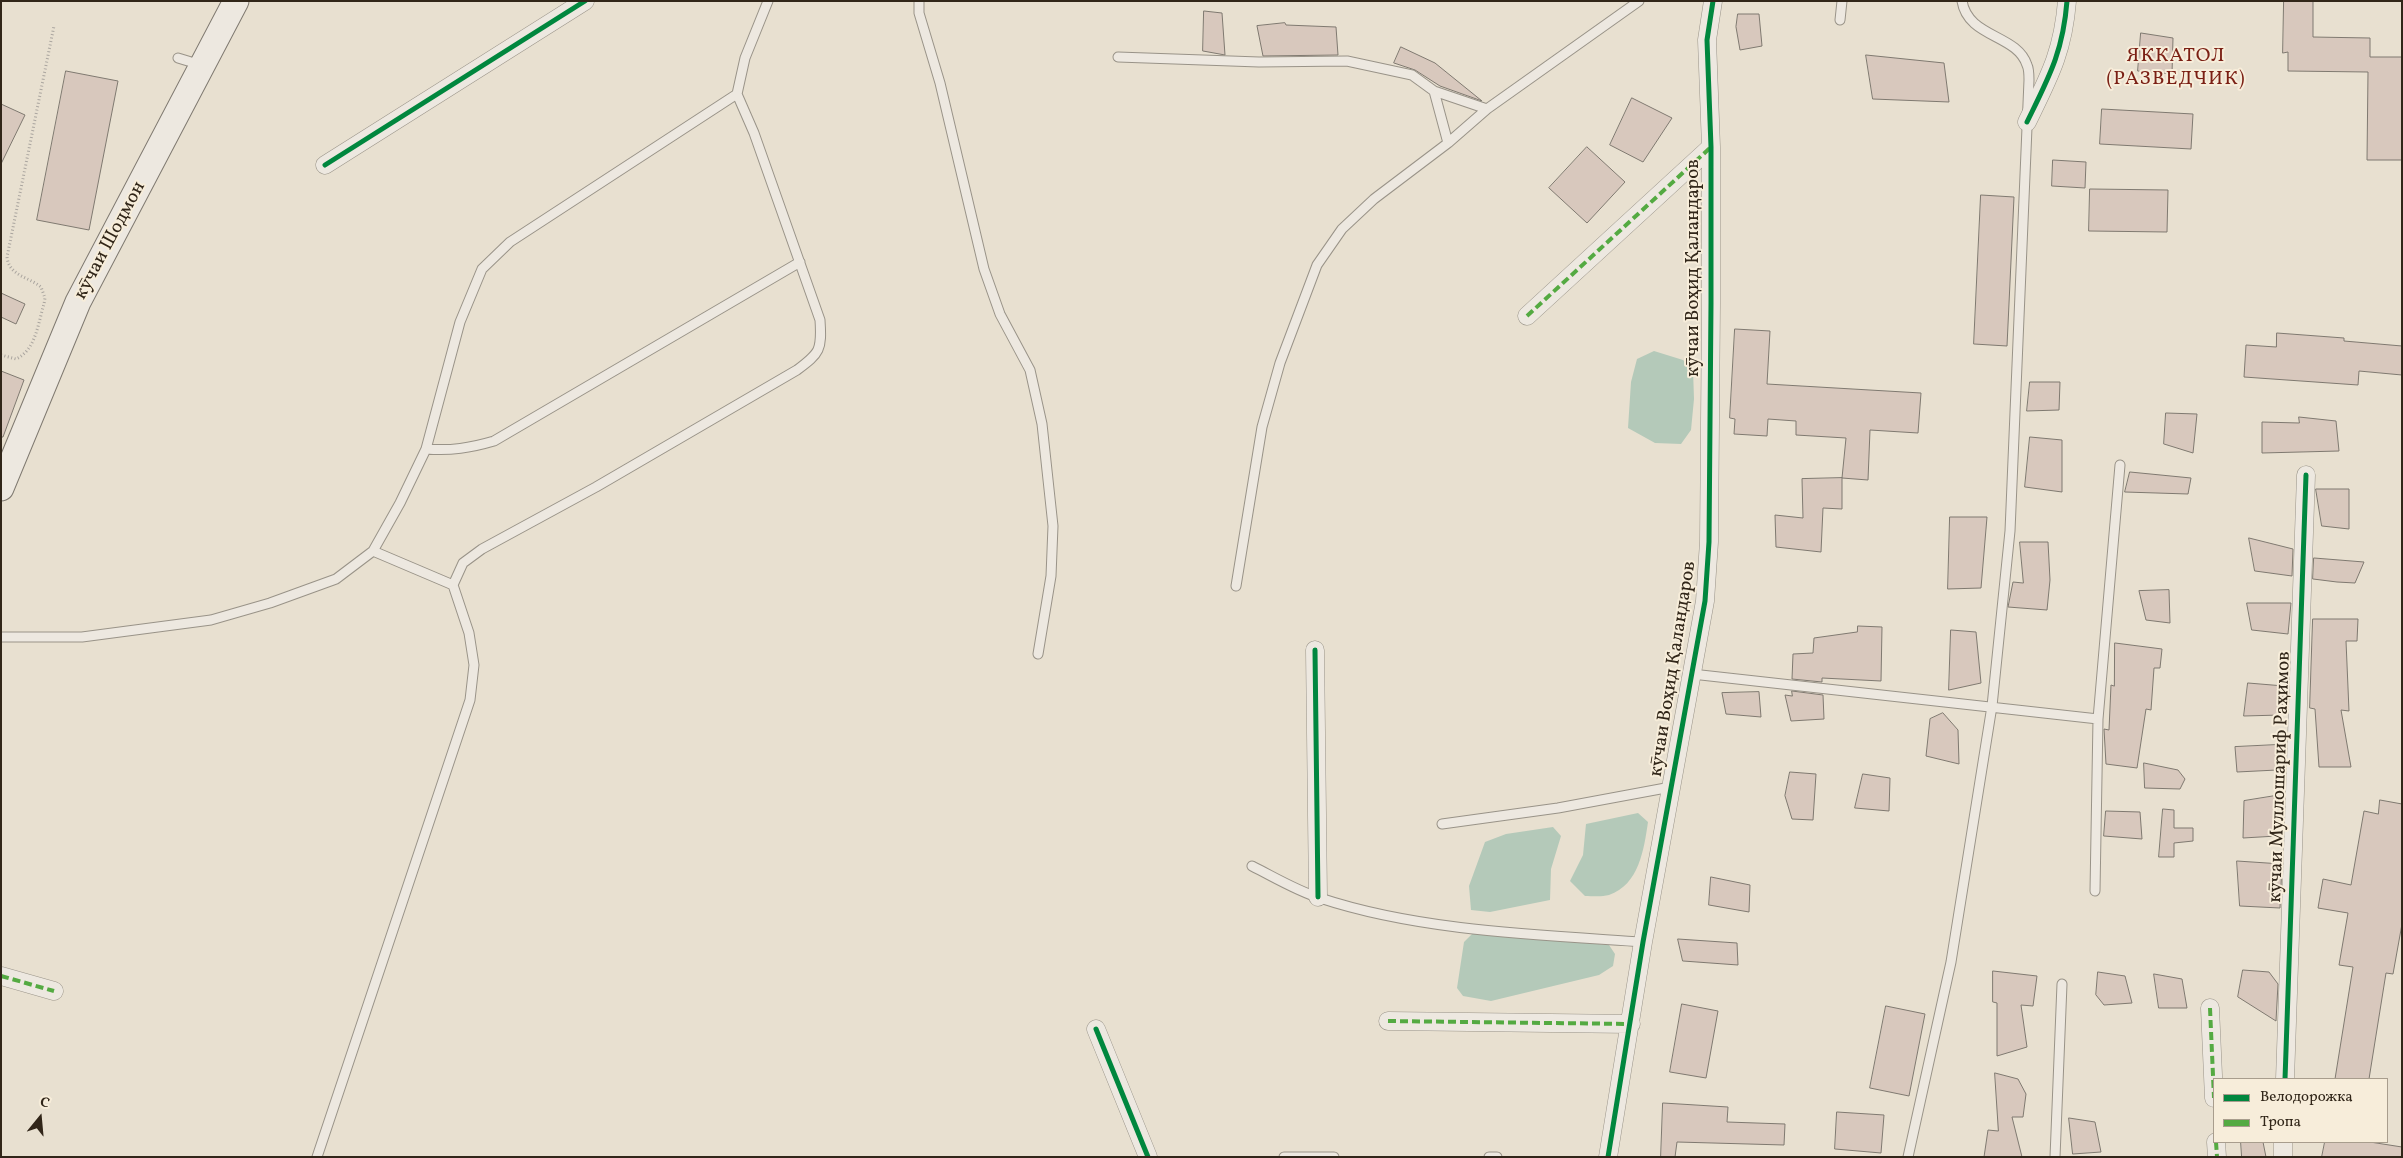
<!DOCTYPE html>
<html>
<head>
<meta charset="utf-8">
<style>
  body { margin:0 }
  #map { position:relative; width:2403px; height:1158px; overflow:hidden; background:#e8e0d0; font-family:Vollkorn,serif }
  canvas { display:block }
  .frame { position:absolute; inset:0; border:2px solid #312619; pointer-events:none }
  .legend { position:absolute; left:2213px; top:1078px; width:175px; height:65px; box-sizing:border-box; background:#f7edda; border:1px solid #a89d8d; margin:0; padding:6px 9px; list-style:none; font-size:15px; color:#312619 }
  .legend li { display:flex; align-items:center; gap:10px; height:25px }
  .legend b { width:25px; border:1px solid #a89d8d }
  .north { position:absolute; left:15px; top:1093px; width:50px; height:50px; -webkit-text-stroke:4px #f7edda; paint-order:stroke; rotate:17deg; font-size:14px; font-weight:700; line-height:20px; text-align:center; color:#312619 }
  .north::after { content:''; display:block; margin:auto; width:18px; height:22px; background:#312619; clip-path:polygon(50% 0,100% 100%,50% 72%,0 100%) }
</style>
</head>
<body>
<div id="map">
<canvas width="2403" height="1158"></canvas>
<div class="frame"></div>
<ul class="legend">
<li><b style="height:6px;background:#00873e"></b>Велодорожка</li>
<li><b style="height:6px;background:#54aa42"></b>Тропа</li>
</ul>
<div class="north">С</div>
</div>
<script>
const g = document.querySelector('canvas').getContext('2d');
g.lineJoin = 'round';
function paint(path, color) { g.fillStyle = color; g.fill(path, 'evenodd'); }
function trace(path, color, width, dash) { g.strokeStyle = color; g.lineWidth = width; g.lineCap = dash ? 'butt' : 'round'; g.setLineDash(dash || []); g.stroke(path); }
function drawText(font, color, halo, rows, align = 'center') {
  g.font = font + ' Vollkorn,serif'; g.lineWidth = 4; g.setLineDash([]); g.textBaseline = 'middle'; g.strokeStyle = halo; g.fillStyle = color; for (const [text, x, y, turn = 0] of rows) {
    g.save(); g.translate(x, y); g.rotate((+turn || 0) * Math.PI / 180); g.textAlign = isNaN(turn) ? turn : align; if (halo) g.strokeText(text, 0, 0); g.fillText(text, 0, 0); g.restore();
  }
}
paint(new Path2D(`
  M1654,351L1683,360L1693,369L1694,399L1691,430L1681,444L1655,443L1628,428L1631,382L1637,359Z
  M1638,813L1648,822C1644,849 1639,885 1609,895C1602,897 1592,896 1585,896L1570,881L1583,855L1586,824Z
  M1553,827L1561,836L1551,869L1550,900L1490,912L1471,910L1469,886L1485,842L1506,834Z
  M1474,932L1609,945L1615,954L1613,966L1599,975L1491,1001L1463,996L1457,988L1464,942Z`), '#b4c9b9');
const building = new Path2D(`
  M2284,1H2313V37L2370,38V57H2402V160H2367L2368,72L2288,71V52L2283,53Z
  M1204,11L1222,13L1225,55L1203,51Z
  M1738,14H1759L1762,46L1740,50L1736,27Z
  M1285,23L1286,25L1336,27L1338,55L1263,56L1257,26Z
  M2141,33L2173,38L2172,74L2138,71Z
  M1401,47L1435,63L1482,101L1440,86L1415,70L1394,63Z
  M1866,55L1944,63L1949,102L1873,99Z
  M66,71L118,81L89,230L37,220Z
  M1632,98L1672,118L1643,162L1610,145Z
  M1,104L25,115L1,164Z
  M2102,109L2193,114L2191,149L2100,144Z
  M1587,147L1625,182L1587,223L1549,188Z
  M2053,160L2086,162L2085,188L2052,186Z
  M2090,189L2168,190L2167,232L2089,231Z
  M1981,195L2014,197L2007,346L1974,344Z
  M1,293L25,304L16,324L1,317Z
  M1735,329L1770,331L1767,384L1921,393L1918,433L1870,430L1868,480L1842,478L1846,438L1796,435V421L1768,419L1767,436L1734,434L1735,419L1730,418Z
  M2277,333L2344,338V341L2402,346V375L2359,371L2358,385L2244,377L2246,345L2276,347Z
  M1,371L24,380L3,437H1Z
  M2030,382H2060L2059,410L2027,411Z
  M2166,413L2197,414L2193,453L2164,444Z
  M2299,417L2336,421L2339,451L2262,453V422L2299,423Z
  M2030,437L2062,440V492L2025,487Z
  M2130,472L2191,478L2188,494L2125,492Z
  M1842,478V509L1823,508L1821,552L1776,547L1775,515L1803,518L1802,479Z
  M2316,489H2349V529L2322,526Z
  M1950,517H1987L1981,588L1948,589Z
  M2249,538L2293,549L2292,576L2255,571Z
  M2020,542H2048L2050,580L2047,610L2008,607L2013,582L2023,583Z
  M2314,558L2364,562L2355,583L2337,582L2313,579Z
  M2169,590L2170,623L2146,620L2139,591Z
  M2247,603H2291L2288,634L2252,630Z
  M2313,619H2358L2357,641H2346L2349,711L2341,710L2351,767H2319L2315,709L2310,708Z
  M1858,626L1882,627L1881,681L1822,678V682L1792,679L1793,654L1813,653L1814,638L1857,632Z
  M1951,630L1976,632L1981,683L1949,690Z
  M2115,643L2162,649L2160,668H2154L2151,710L2146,709L2137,768L2106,764L2104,729L2109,730L2111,685L2114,686Z
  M2248,683L2284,686L2281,715L2244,716Z
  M1792,691L1823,695L1824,719L1791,721L1785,695L1792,696Z
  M1759,692L1761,717L1726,714L1722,693Z
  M1943,713L1958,730L1959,764L1926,756L1930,719Z
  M2276,745L2277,770L2237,772L2235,747Z
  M2144,763L2178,770L2185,779L2180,789L2145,788Z
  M1790,772L1816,774L1813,820L1792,819L1785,796Z
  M1863,774L1890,778L1889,811L1855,808Z
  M2275,796L2277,836L2243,838L2244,801Z
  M2380,800L2402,804V924L2393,974L2386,973L2369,1079H2335L2353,967L2339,965L2348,913L2318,908L2323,879L2351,885L2364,811L2378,814Z
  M2163,809L2174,810V828H2193V841L2174,843V857H2159Z
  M2106,811L2140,812L2142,839L2104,836Z
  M2237,861L2282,864L2280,908L2240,906Z
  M1711,877L1750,885L1749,912L1709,905Z
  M1678,939L1737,943L1738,965L1683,961Z
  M2243,970L2269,972L2278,984L2276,1021L2238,997Z
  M1993,971L2037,976L2033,1006L2021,1005L2027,1047L1997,1056V1003L1993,1002Z
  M2098,972L2125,976L2132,1003L2104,1005L2096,995Z
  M2154,974L2182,979L2187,1008H2159Z
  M1682,1004L1718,1011L1706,1078L1670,1072Z
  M1886,1006L1925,1014L1909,1096L1870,1088Z
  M1995,1073L2018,1079L2026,1094L2023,1117H2012L2022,1157H1984L1988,1130L1998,1131Z
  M1663,1103L1728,1107L1727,1122L1785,1124L1784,1145L1677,1142L1675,1157H1661Z
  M1837,1112L1884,1115L1881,1153L1835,1149Z
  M2069,1118L2095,1122L2101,1152L2073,1154Z
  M2241,1142H2263L2266,1157H2242Z
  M2325,1142H2370L2402,1147V1157H2322Z`);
paint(building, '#d8c8bd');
trace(building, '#7f7970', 1);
const service = new Path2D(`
  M919,1V13L940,83L984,269L1000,314L1030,370L1042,424L1053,526L1051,576L1038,654
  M1840,20L1842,1
  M1118,57L1259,62L1347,61L1412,75L1434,91L1448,143
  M178,58L201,65
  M1434,91L1487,109
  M426,449C451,451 470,448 494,441L800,262
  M373,551L453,585
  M1236,586L1262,427L1280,363L1317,265L1342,229L1374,199L1448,143L1487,109L1639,1
  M1,637H82L211,620L270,603L336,579L373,551L400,503L426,449L460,322L482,269L510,242L737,94
  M1692,674L2098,719
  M1442,824L1558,808L1671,787
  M1252,866C1274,877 1297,891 1320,898C1419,931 1539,935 1643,942
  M2095,891L2098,719L2120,465
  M317,1157L470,700L474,665L469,633L453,585L463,563L482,549L596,487L797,370C820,353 822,350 820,320L754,133L737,94L745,58L768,1
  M1284,1157H1334
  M1489,1157H1497
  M1908,1157L1951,962L1992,706L2010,531L2029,80C2029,75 2029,69 2027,65C2017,34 1968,38 1962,1
  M2055,1157L2062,984`);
const minor = new Path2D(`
  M2027,122C2049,77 2063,52 2067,1
  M325,165L585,1
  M1527,316L1711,147
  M1315,650L1318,897
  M1,976L54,991
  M2210,1008L2214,1098
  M1388,1021L1631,1024
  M1096,1029L1148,1157
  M2285,1079L2306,475
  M2216,1142L2217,1157
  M1608,1157L1643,942L1705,601L1709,542L1711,303V147L1707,40L1713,1
  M2283,1157V1142`);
const secondary = new Path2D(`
  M1,488L78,302L236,1`);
trace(service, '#999388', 11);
trace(minor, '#999388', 19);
trace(secondary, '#7f7970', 27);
trace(new Path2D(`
  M1,355L16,359C36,350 38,323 44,304L45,298L41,287C29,277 9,276 7,257L54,26`), '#aaa59f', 3, [1, 2.5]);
trace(service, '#ede8e0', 9);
trace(minor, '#ede8e0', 18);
trace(secondary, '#ede8e0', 25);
trace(new Path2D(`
  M1527,316L1711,147
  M1,976L54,991
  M2210,1008L2214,1098
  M1388,1021L1631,1024
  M2216,1142L2217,1157`), '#54aa42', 4, [8, 4]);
trace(new Path2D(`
  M2027,122C2049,77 2063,52 2067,1
  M325,165L585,1
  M1315,650L1318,897
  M1096,1029L1148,1157
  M2285,1079L2306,475
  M1608,1157L1643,942L1705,601L1709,542L1711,303V147L1707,40L1713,1`), '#00873e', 5);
drawText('19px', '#312619', '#f7edda', [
  ["кӯчаи Шодмон",111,241,-62],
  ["кӯчаи Воҳид Қаландаров",1695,268,-90],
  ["кӯчаи Воҳид Қаландаров",1674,669,-81],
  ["кӯчаи Муллошариф Раҳимов",2281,777,-88]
]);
g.letterSpacing = '1px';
drawText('20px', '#7a1f14', '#f7edda', [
  ["ЯККАТОЛ",2176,57],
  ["(РАЗВЕДЧИК)",2176,80]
]);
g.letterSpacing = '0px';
</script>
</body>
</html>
